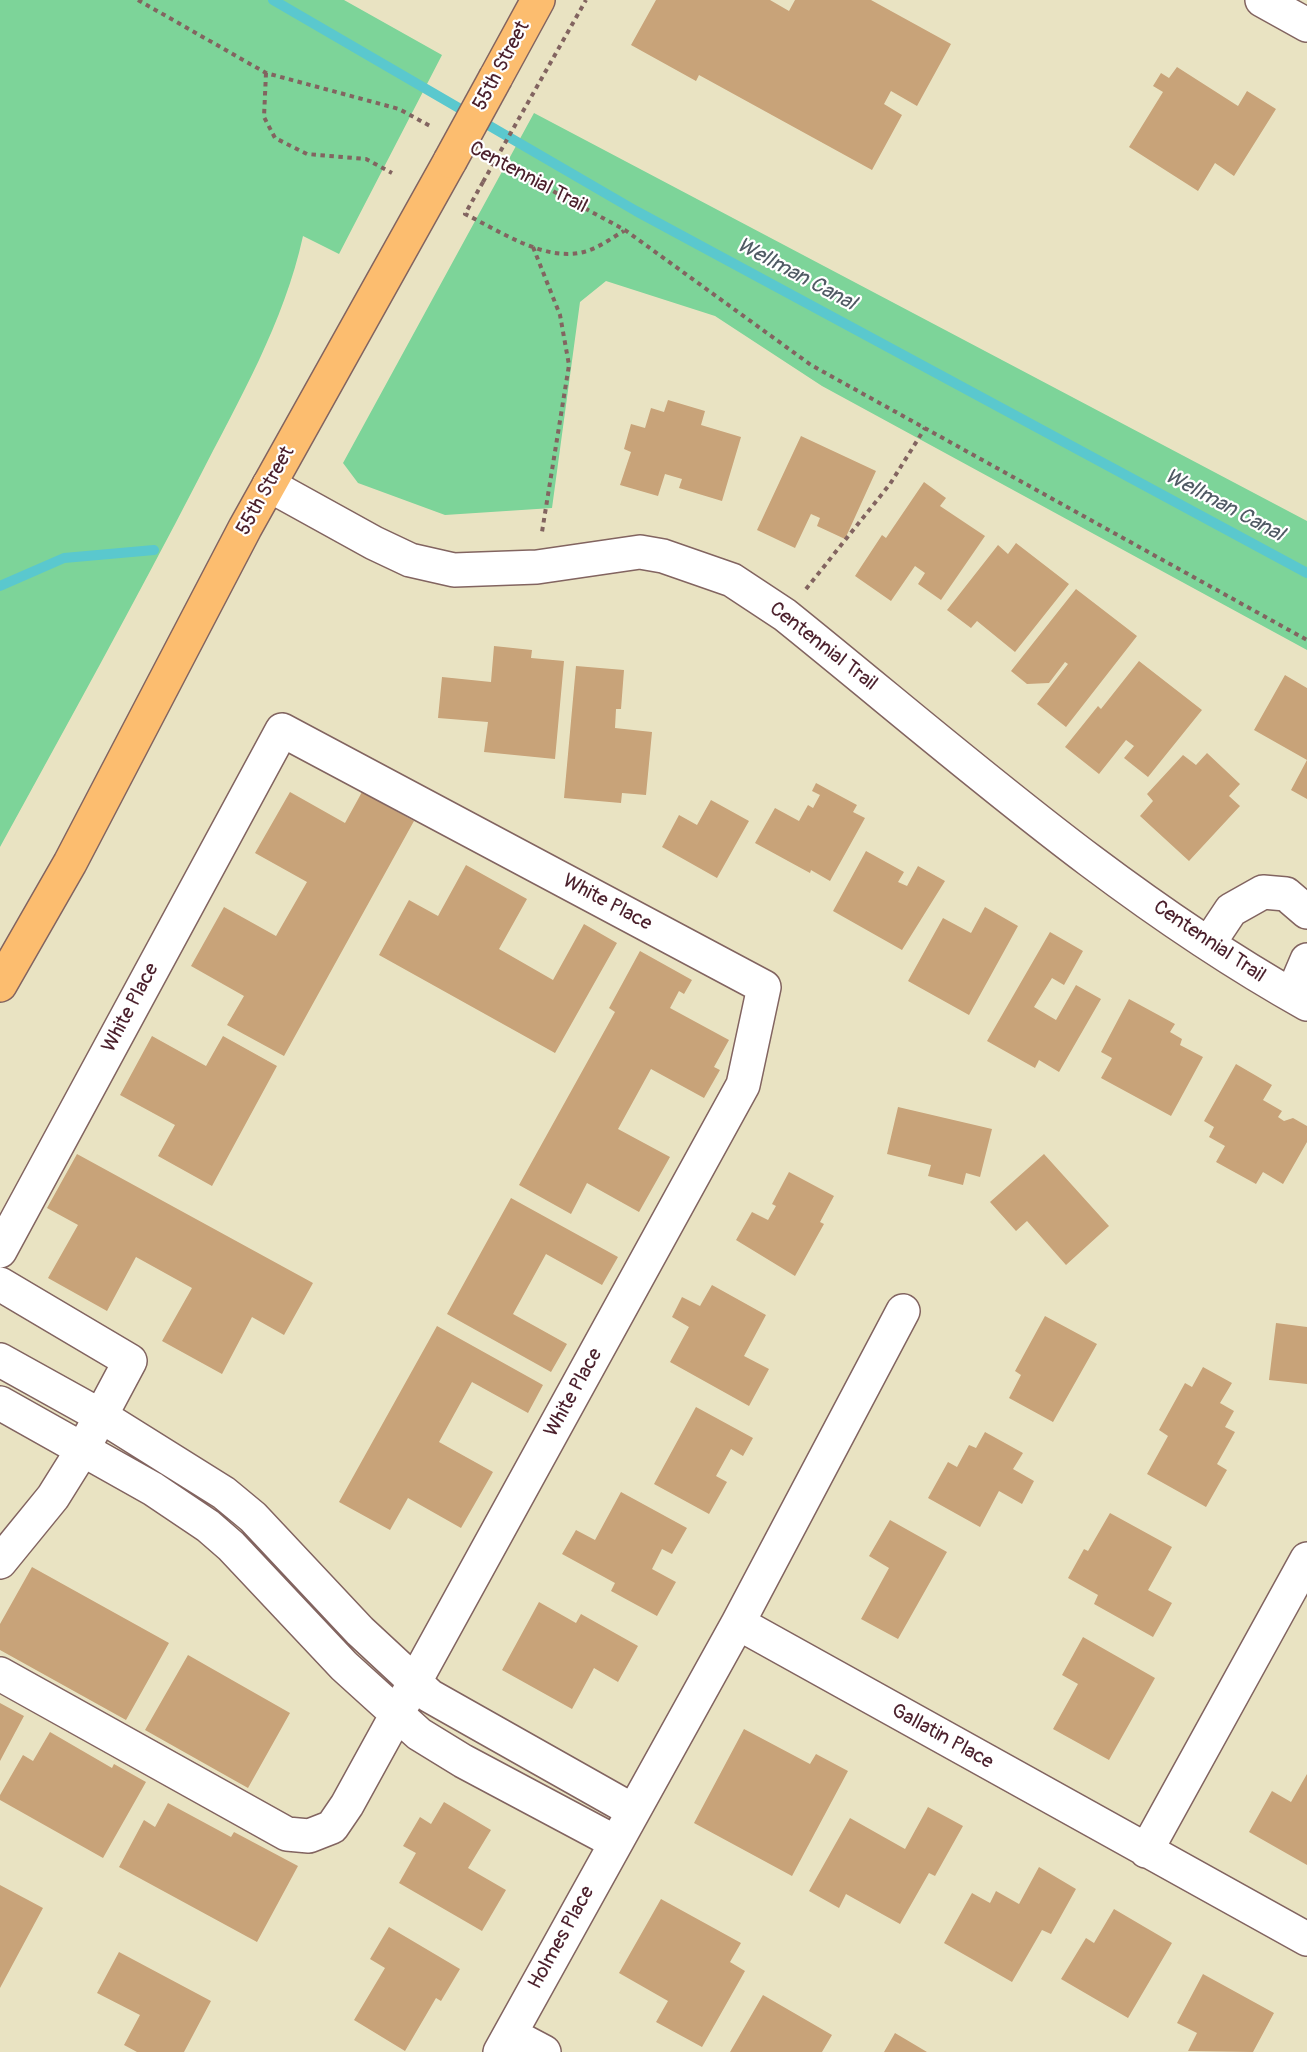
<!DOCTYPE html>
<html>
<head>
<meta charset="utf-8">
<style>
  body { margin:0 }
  canvas { display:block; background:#e9e3c2 }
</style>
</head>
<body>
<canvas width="1307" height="2052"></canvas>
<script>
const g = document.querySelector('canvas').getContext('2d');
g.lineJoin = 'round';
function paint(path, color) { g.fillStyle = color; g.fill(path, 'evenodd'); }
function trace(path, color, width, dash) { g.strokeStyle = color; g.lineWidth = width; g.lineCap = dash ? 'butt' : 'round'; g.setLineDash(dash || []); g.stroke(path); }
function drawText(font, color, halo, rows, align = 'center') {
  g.font = font + ' Pangolin,sans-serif'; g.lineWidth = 4.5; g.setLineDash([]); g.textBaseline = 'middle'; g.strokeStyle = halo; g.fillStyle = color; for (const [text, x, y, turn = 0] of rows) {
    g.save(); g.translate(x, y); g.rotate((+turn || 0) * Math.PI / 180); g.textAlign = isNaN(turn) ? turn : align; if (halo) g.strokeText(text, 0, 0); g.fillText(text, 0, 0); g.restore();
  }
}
paint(new Path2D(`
  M0,0H344L442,55L339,254L303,236C284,323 239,400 199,478C135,602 67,725 0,847Z
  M534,113L1307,521V650L822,386L715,316L606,281L580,302L552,508L445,515L358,483L343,463Z`), '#7dd499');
trace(new Path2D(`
  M273,0L636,211L1307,573
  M0,586L64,558L154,550`), '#5ac8ce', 10);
paint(new Path2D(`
  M656,0H770L789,11L795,0H871L951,44L917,106L891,91L884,104L902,115L872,170L699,75L696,81L631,45Z
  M1177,67L1238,106L1247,91L1276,109L1234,176L1215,163L1198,191L1129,147L1163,92L1153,86L1161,73L1169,78Z
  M668,400L705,411L701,425L741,437L722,501L679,488L682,479L665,474L658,496L620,485L631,452L624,449L631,424L645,428L651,408L664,412Z
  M801,436L876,471L845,539L817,526L820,518L811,514L795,548L757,530Z
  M924,482L946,498L940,506L985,536L941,600L918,584L925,573L915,566L891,601L855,576L882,535L886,538Z
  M1016,543L1069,584L1015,652L977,621L971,628L947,610L998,545L1008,554Z
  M1076,589L1137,636L1066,727L1037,704L1068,664L1065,662L1049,683L1027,684L1011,671Z
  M494,646L532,650L531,658L564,661L555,759L484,752L488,722L438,718L442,677L491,682Z
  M1139,661L1202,710L1148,777L1124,758L1134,746L1126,740L1099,774L1065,747L1098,706L1101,709Z
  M576,666L624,670L621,709H616L615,728L652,732L646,795L622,793L621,803L564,798Z
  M1285,675L1307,688V760L1254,730Z
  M1207,753L1240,784L1229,796L1240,806L1189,861L1140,816L1153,801L1147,794L1183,755L1196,765Z
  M1307,760V799L1291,790Z
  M816,783L857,805L853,812L865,818L830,881L811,870L810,873L755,843L775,808L799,821L808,805L813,808L820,795L812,791Z
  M290,792L345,823L362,792L414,821L284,1056L227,1025L244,996L191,966L224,907L276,936L307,882L255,853Z
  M711,800L749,821L717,878L662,847L679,815L697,825Z
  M866,851L904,872L898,882L907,886L918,866L945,881L902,950L833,911Z
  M466,865L527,899L499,949L553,980L584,924L617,943L555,1053L379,955L409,900L438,916Z
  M985,907L1018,926L969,1015L908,981L943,918L971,933Z
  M1050,932L1083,951L1064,985L1052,978L1034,1007L1056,1020L1076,985L1101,999L1059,1072L1039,1060L1035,1068L987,1041Z
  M640,951L692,980L684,994L679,991L670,1008L729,1040L714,1067L720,1070L704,1098L651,1069L618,1129L670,1157L639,1212L587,1183L571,1214L519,1185L615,1012L609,1008Z
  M1129,999L1175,1024L1170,1032L1182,1039L1180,1045L1203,1057L1171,1116L1101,1078L1112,1058L1101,1052Z
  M152,1036L206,1066L223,1036L277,1066L212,1186L158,1156L175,1125L120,1095Z
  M1236,1064L1272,1085L1263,1100L1282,1111L1278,1117L1284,1121L1293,1118L1307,1126V1142L1283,1184L1263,1172L1256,1184L1216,1162L1225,1146L1209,1137L1214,1127L1204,1121Z
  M898,1107L992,1129L980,1177L966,1173L963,1185L928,1176L931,1165L887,1154Z
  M77,1154L313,1283L284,1335L252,1317L222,1374L162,1341L192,1288L136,1257L107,1311L48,1278L78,1225L47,1208Z
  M1044,1154L1109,1226L1066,1265L1027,1221L1016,1231L990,1202Z
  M789,1172L834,1196L820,1222L824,1224L795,1276L736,1240L752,1212L768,1220L776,1206L772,1204Z
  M511,1198L618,1257L602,1285L546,1254L513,1314L567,1344L551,1372L447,1314Z
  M712,1285L766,1315L744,1356L769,1369L749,1406L670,1362L689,1327L672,1317L682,1297L700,1306Z
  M1045,1316L1097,1344L1053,1422L1009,1398L1021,1375L1015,1371Z
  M1276,1323L1307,1327V1384L1269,1380Z
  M437,1326L543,1385L528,1413L472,1382L439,1442L493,1472L461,1528L408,1498L390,1530L339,1502Z
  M1203,1367L1232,1383L1220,1403L1234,1411L1225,1427L1235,1432L1217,1464L1227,1470L1206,1507L1147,1474L1168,1436L1159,1430L1185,1383L1192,1387Z
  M696,1407L753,1438L743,1456L731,1449L716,1476L727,1482L709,1514L654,1484Z
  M985,1432L1023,1453L1013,1469L1034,1481L1022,1504L999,1491L980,1527L928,1498L948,1462L957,1467L969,1445L976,1448Z
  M621,1492L687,1528L672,1554L662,1549L652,1569L676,1582L657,1616L611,1591L615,1583L562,1554L576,1530L595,1540Z
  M1110,1513L1172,1547L1148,1590L1172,1603L1153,1637L1094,1604L1098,1595L1068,1578L1084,1549L1088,1551Z
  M890,1520L947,1552L898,1639L861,1619L889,1568L869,1556Z
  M32,1567L169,1643L126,1720L0,1650V1624Z
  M539,1602L576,1623L581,1614L638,1646L618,1682L594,1668L572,1709L502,1670Z
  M1083,1637L1155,1678L1109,1760L1053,1729L1078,1684L1062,1675Z
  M188,1655L290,1713L248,1788L145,1730Z
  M0,1703L24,1716L0,1761Z
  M744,1729L810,1764L816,1754L848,1771L792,1876L694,1823Z
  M50,1732L112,1768L114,1764L146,1782L103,1858L0,1800V1795L23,1755L33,1761Z
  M1307,1774V1865L1249,1832L1272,1791L1291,1802Z
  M444,1802L491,1830L468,1868L506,1890L482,1931L399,1883L416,1853L403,1846L420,1817L431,1824Z
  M168,1803L231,1837L234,1832L298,1866L257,1942L119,1867L144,1820L155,1827Z
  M928,1807L963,1826L935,1876L929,1873L900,1924L846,1894L839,1908L809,1891L850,1818L905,1849Z
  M1039,1867L1076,1889L1051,1934L1042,1930L1012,1982L944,1943L972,1893L990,1903L996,1891L1019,1904Z
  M0,1885L43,1908L0,1988Z
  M661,1899L741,1943L730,1962L745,1971L702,2047L656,2022L668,2001L619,1973Z
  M1114,1909L1172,1943L1128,2018L1061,1979L1086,1938L1094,1943Z
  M389,1927L460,1969L441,2001L436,1998L405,2051L354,2020L385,1968L370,1959Z
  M119,1952L211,2001L184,2052H137L124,2045L140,2015L97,1993Z
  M1203,1974L1274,2013L1253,2052L1188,2051L1197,2033L1177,2023Z
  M763,1995L832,2035L822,2052H730Z
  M895,2033L927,2052H884Z`), '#c8a379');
const minor = new Path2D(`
  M1262,0L1307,25
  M269,485L374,543L410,560L454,570L537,567L640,552L663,556L732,580L785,615C954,751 1117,898 1307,1004
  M1209,943L1231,910L1263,892L1286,894L1307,912
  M1292,995L1307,960
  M0,1251L282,730L764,987L743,1085L347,1805L332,1827L309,1836L287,1834L0,1674
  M0,1284L130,1361L83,1449L53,1497L0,1562
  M0,1360L101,1416L224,1493L253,1517L360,1631L430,1696L632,1810
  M0,1403L153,1489L208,1526L231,1546L344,1666L419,1734L463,1761L615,1842
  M738,1623L1307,1939
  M1146,1851L1307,1559
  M510,2034L544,2052
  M500,2052L738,1623L903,1311`);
const major = new Path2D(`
  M496,77L538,0
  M0,985L70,863L245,528L450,161`);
trace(minor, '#826460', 36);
trace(major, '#826460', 36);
trace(new Path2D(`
  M138,0L266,73L399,109L430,126
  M266,73L264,117L275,138L307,154L366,159L392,173
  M490,157L625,230L811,365L1307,640
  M496,159L586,0
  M483,182L465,214C500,231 547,264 587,251C600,247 613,237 624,231
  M533,247L560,315L569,365L542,532
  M806,589L890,484L925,428`), '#826460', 4, [4.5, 4.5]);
trace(minor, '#fff', 33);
trace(major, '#fcbd6f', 33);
const majorBridge = new Path2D(`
  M450,161L496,77`);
trace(majorBridge, '#826460', 36, []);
trace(new Path2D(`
  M483,182L496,159`), '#826460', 4, [4.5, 4.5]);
trace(majorBridge, '#fcbd6f', 33);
drawText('20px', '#4a1f2b', '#fff', [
  ["55th Street",502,66,-62],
  ["Centennial Trail",528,178,28],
  ["55th Street",266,491,-61],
  ["Centennial Trail",823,647,38],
  ["White Place",607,903,28],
  ["Centennial Trail",1209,942,34],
  ["White Place",131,1008,-62],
  ["White Place",574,1393,-61],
  ["Gallatin Place",942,1737,29],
  ["Holmes Place",562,1938,-61]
]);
drawText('italic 21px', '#505a64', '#fff', [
  ["Wellman Canal",796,275,28],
  ["Wellman Canal",1224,506,28]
]);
</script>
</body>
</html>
